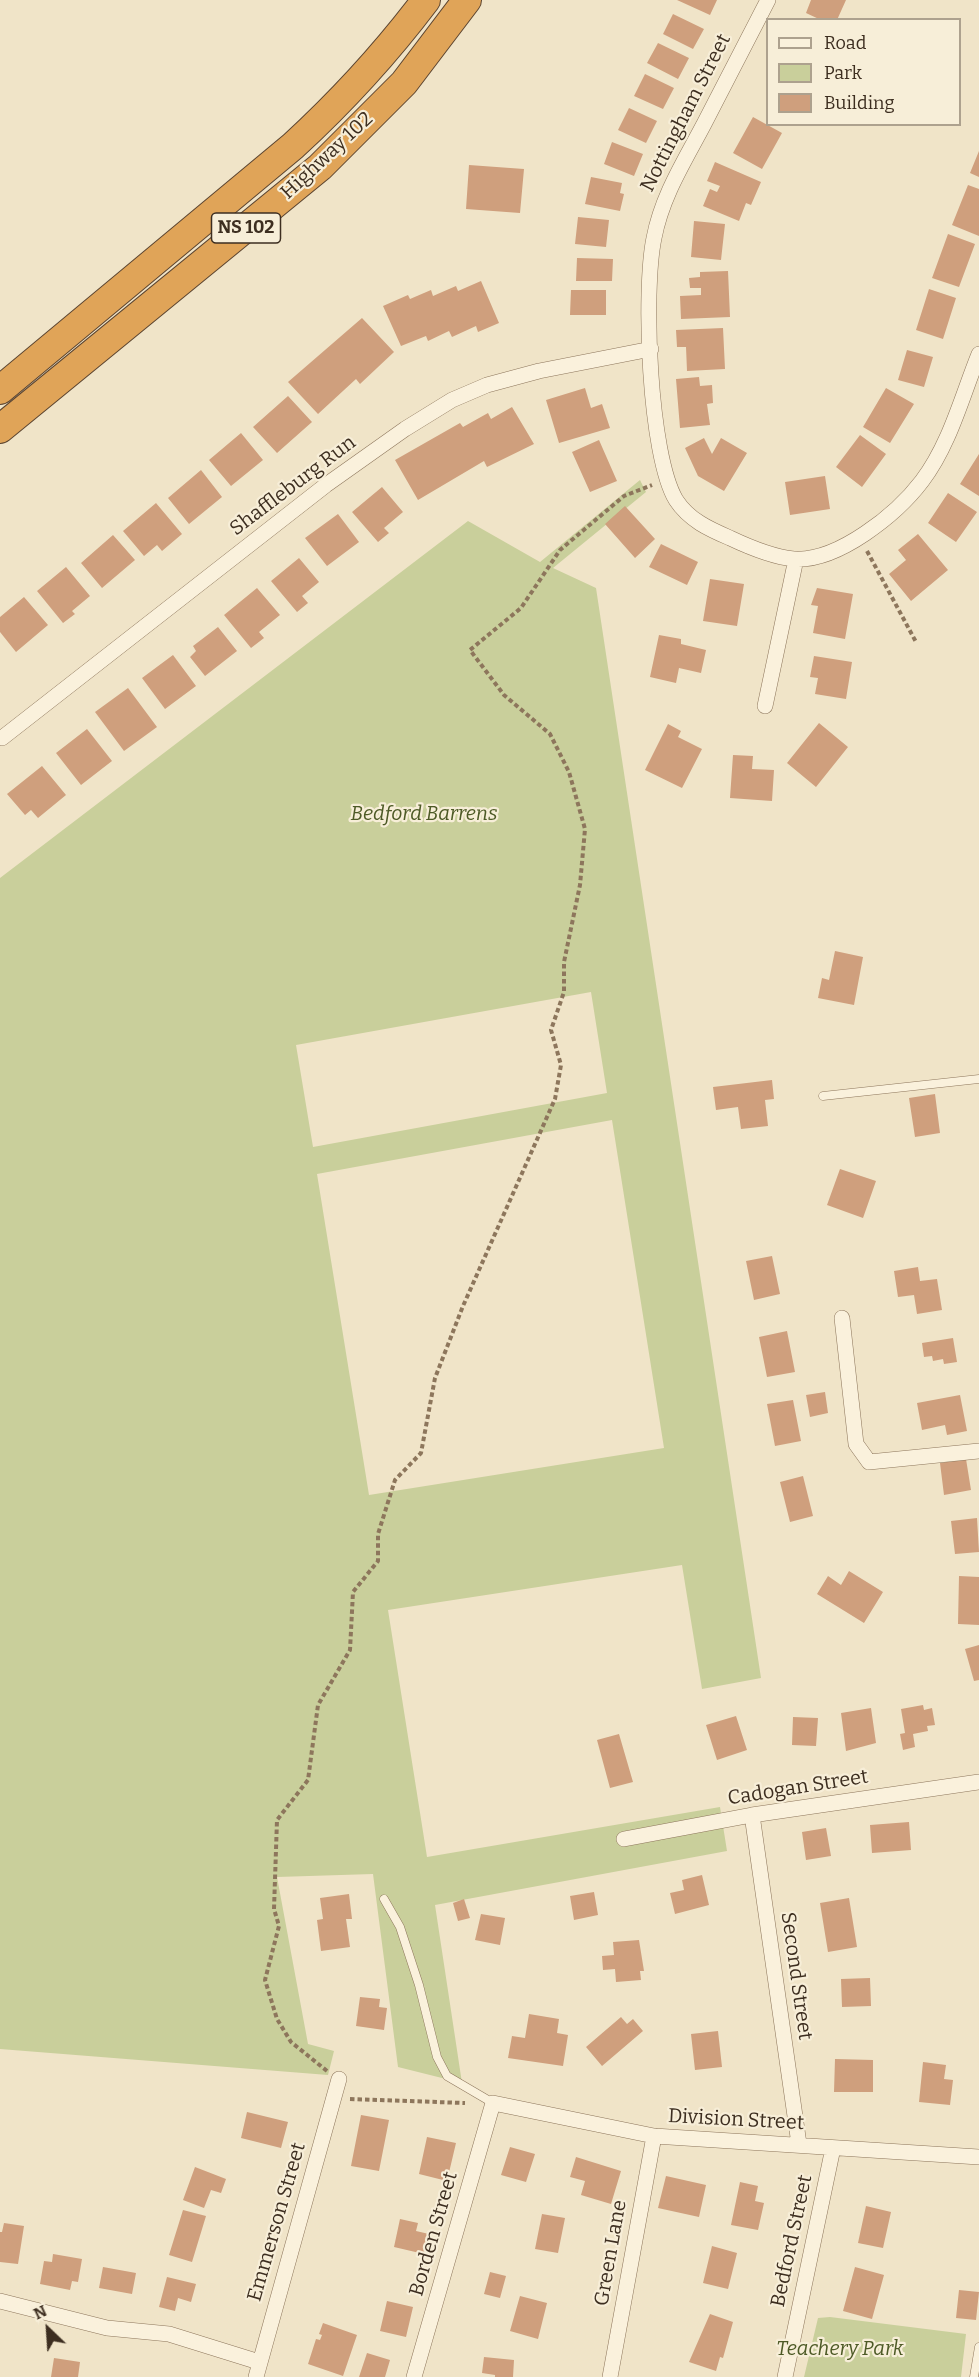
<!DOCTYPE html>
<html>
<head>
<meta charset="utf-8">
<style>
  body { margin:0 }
  #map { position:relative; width:979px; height:2377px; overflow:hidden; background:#f0e4c8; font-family:Bitter,serif }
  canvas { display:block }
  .legend { position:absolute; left:766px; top:18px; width:195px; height:108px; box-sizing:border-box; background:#f7eed8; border:2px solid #ada18e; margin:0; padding:8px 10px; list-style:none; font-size:18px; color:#3d2e20 }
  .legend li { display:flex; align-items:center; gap:12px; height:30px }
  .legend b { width:30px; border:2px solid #ada18e }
  .north { position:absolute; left:18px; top:2299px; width:60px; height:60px; -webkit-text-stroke:4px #f7eed8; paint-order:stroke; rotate:335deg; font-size:16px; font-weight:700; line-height:24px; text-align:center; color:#3d2e20 }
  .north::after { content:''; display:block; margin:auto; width:21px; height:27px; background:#3d2e20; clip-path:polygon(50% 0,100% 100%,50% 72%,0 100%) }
</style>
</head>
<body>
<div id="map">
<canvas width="979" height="2377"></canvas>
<ul class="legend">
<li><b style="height:8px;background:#faf1dc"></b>Road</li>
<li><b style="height:16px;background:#c9cf9b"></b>Park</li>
<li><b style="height:16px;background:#cf9f7d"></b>Building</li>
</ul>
<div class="north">N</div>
</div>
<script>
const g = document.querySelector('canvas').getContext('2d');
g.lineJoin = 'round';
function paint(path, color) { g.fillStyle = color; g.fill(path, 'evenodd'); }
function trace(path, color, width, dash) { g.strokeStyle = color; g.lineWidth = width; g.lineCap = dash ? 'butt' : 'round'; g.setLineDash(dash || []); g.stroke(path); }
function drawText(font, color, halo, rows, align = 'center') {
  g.font = font + ' Bitter,serif'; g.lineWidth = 4.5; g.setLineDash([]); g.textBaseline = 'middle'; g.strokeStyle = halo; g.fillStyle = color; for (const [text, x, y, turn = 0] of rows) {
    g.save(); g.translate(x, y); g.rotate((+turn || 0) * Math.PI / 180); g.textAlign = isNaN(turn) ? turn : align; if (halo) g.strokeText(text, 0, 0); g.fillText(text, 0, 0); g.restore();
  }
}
paint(new Path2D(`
  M640,480L646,492L553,568L596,588L761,1678L702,1689L682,1565L388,1610L427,1857L720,1807L727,1851L435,1905L462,2083L398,2067L373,1874L277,1877L308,2044L334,2051L328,2075L0,2049V878L468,521L540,562ZM591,992L607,1093L313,1147L296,1045ZM612,1120L664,1448L369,1495L317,1174Z
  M830,2317L966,2334L961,2377H804L818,2318Z`), '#c9cf9b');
paint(new Path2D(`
  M677,0H717L710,15Z
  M811,0H846L837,20H821L806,13Z
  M673,14L704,29L693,49L663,34Z
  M658,43L689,58L678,79L647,63Z
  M645,74L674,88L663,109L634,96Z
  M629,108L657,121L646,143L618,130Z
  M753,117L782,133L762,169L733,153Z
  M612,142L643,154L634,176L604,164Z
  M979,151V177L970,173Z
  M715,162L761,182L751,205L746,203L739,221L703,206L710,189L717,192L720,186L707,181Z
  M469,165L524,169L520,213L466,209Z
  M591,177L622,183L620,193L624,194L620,211L585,204Z
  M968,185L979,189V236L952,225Z
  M578,217L609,220L606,247L575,244Z
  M694,221L725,224L721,260L691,257Z
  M948,234L975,244L959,287L932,278Z
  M577,258L613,259L612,281H576Z
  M728,271L730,317L681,319L680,296L701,295V288H690L689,278L700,277V272Z
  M481,281L499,323L478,332L476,326L452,337L449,331L428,341L426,336L401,346L383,306L408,295L410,299L431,290L433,296L456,286L458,291Z
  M929,289L956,298L943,339L916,330Z
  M571,290H606V315H570Z
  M362,318L394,352L360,384L356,379L318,414L288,382Z
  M723,328L725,369L687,371L686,347H677L676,330Z
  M907,350L933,357L924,387L898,380Z
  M699,377L700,386L712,385L713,403L707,404L710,425L680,428L676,379Z
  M585,388L591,408L602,404L610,428L559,443L546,400Z
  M886,388L914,404L890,443L863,427Z
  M288,396L312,422L277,453L253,427Z
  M512,407L534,444L487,467L484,461L418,500L395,460L460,423L463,427L488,413L491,419Z
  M241,433L263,460L231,486L209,460Z
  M860,435L886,454L862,487L836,467Z
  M704,438L712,454L721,438L747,453L724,491L698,476L685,448Z
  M599,440L617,481L590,492L572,452Z
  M979,454V496L960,484Z
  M201,470L222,497L189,524L168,498Z
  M825,476L830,509L790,515L785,482Z
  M382,487L403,512L384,528L389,533L378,542L352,512Z
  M948,493L977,512L956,542L928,523Z
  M156,503L182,534L162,551L157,545L144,556L123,531Z
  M625,506L655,539L635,558L605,524Z
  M338,514L359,542L327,566L305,538Z
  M918,534L948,570L911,601L889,574L906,560L898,550Z
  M113,535L135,560L102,588L81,563Z
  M661,544L698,562L687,585L649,567Z
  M299,558L319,582L302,596L308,603L297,612L271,581Z
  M66,567L90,596L72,611L75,614L63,623L37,591Z
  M710,579L744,584L737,626L703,621Z
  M257,588L280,615L259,632L264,638L251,648L224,615Z
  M817,588L853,594L845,639L813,633L818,606L811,605Z
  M24,597L48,625L16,652L0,632V617Z
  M218,627L237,651L205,676L190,657L196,651L193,646Z
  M659,635L681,639V644L706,650L701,673L679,668L676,683L650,677Z
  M173,655L196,686L165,709L142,678Z
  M814,656L852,662L846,699L815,694L818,678L810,677Z
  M128,688L157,727L124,751L95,712Z
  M819,723L848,747L816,787L787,763Z
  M668,724L681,731L678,737L702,749L682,788L645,770Z
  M87,729L112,761L81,785L56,753Z
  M733,755L753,756L752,769L774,770L772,801L730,798Z
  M42,766L66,795L38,818L31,810L25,815L7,794Z
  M835,951L863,957L854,1005L818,998L822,978L829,980Z
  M772,1080L774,1099L765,1100L768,1126L741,1129L738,1107L716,1110L713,1087Z
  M935,1094L940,1133L915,1137L909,1098Z
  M840,1169L876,1181L863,1218L827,1205Z
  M772,1256L780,1294L754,1300L746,1261Z
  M918,1267L920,1281L937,1279L942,1310L917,1314L914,1295L898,1297L894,1271Z
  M787,1331L795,1372L767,1377L759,1337Z
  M953,1338L957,1362L944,1364L943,1359L933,1361L932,1356L924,1357L922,1343Z
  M825,1392L828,1413L810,1417L806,1395Z
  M960,1395L967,1431L947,1435L945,1425L922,1430L917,1403Z
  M793,1400L801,1441L775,1446L767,1404Z
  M966,1459L971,1490L944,1495L940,1463Z
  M803,1476L813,1516L790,1522L780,1482Z
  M977,1518L979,1552L955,1554L951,1521Z
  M849,1571L883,1592L864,1623L817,1594L828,1576L841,1585Z
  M959,1576L979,1577V1625L958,1624Z
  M979,1645V1680L974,1681L965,1649Z
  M923,1705L924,1710L932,1708L935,1725L927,1726L928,1731L913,1734L915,1747L903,1750L900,1734L905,1733L901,1709Z
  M871,1708L876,1743L846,1751L841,1713Z
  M736,1716L747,1750L717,1760L706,1725Z
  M793,1717L818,1718L816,1746L792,1745Z
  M619,1734L633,1782L610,1788L597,1740Z
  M909,1822L911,1850L872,1853L870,1825Z
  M826,1828L831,1856L806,1860L802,1832Z
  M702,1875L709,1905L675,1914L670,1893L684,1890L682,1880Z
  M594,1892L598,1915L574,1920L570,1896Z
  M349,1894L352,1919H346L350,1947L321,1951L317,1920L323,1919L320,1898Z
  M849,1898L857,1947L828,1952L820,1903Z
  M464,1899L470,1918L458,1921L453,1903Z
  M481,1914L505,1918L500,1945L475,1940Z
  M639,1940L644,1971H640L641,1980L616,1982L615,1969L603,1970L602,1956L614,1955L613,1942Z
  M870,1978L871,2006L842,2007L841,1979Z
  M360,1997L380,1999L379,2007L387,2008L384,2030L356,2026Z
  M529,2014L559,2019L557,2033L568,2035L563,2066L508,2058L512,2036L525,2038Z
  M621,2017L627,2024L633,2019L643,2031L602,2066L586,2047Z
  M718,2031L722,2067L695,2070L691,2034Z
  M835,2059L873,2060V2092H834Z
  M923,2062L946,2065L944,2079L953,2080L950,2105L919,2102Z
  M247,2112L288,2122L281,2148L241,2138Z
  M361,2115L389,2120L379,2171L351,2166Z
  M427,2137L456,2143L447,2181L419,2174Z
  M510,2147L535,2154L526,2182L501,2175Z
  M576,2157L621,2171L611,2204L581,2195L585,2181L570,2177Z
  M195,2167L226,2179L221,2193L211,2190L204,2208L183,2200Z
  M666,2176L706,2185L699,2217L658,2208Z
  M740,2182L758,2186L755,2201L764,2203L758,2230L731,2225Z
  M866,2206L891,2212L883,2248L858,2243Z
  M183,2210L206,2216L192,2262L169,2255Z
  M542,2214L565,2218L558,2253L535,2249Z
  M400,2219L418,2223L416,2231L429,2234L424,2254L394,2247Z
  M4,2223L24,2226L18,2264L0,2262V2232H2Z
  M712,2246L737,2253L728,2289L703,2283Z
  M53,2254L82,2259L78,2282L72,2281L70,2290L40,2284L44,2261L52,2262Z
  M103,2267L136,2273L132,2294L99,2288Z
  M855,2267L884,2275L872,2319L843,2311Z
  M490,2272L506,2276L500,2298L484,2294Z
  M167,2277L196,2284L191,2302L178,2298L175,2311L159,2307Z
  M959,2290L979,2292L976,2320L956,2318Z
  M520,2296L547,2303L538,2339L510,2331Z
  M387,2301L413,2307L406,2337L380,2331Z
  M710,2314L733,2322L723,2358L720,2357L716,2371L689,2362Z
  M323,2323L357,2335L343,2376L308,2364L316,2339L320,2340L322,2335L319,2334Z
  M367,2353L390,2360L385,2377H359Z
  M484,2357L514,2360L513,2377H495V2375L482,2373Z
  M54,2358L80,2362L78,2377H51Z`), '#cf9f7d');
const service = new Path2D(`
  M823,1096L979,1079
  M384,1899L400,1927L419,1985L437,2057L447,2076L493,2103
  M974,2377L979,2347`);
const minor = new Path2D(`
  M768,0C746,42 725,83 704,124C684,162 662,196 654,238C643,291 649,455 676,500C689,520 709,529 730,538C749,547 773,557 794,559C838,562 897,514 922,481C950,444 962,396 979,354
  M765,706L796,559
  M2,738L326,485L405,429L452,400L487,385L539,371L651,349
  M842,1318L856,1444L869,1462L979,1451
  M752,1815L799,2144
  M624,1839L752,1815L979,1782
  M0,2301L107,2328L169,2334L259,2362
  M256,2377L339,2079
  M414,2377L493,2103L654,2136L979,2157
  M610,2377L654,2136
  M785,2377L833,2148`);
const motorway = new Path2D(`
  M0,390L293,146C342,101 386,53 426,0
  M0,429L320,167L404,83L467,0`);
trace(service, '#8d765c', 9);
trace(minor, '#8d765c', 16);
trace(motorway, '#5b4430', 30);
trace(new Path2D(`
  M867,551L916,642
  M327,2071L291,2042L277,2019L265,1980L279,1926L274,1909L277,1820L308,1780L318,1705L350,1650L353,1592L378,1561V1534L395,1480L421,1453L435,1378L463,1306L555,1099L561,1065L551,1030L564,992V962L580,885L585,829L569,772L550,734L504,695L470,650L521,608L560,550L624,496L652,485
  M350,2099L465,2103`), '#8d765c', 4, [4.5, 3]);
trace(service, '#faf1dc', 8);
trace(minor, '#faf1dc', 15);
trace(motorway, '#e0a458', 28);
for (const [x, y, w] of [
  [246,228,69]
]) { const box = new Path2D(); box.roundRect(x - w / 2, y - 15, w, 30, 4.5); g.fillStyle = '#f7eed8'; g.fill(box); trace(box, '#3d2e20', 1.5); }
drawText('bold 18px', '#3d2e20', null, [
  ["NS 102",246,228]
]);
drawText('20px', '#3d2e20', '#f7eed8', [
  ["Nottingham Street",686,113,-63],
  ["Highway 102",327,156,-43],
  ["Shaffleburg Run",293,486,-37],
  ["Cadogan Street",798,1788,-9],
  ["Second Street",796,1976,82],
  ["Division Street",736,2120,3],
  ["Emmerson Street",277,2222,-74],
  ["Borden Street",434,2234,-74],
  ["Bedford Street",792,2241,-78],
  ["Green Lane",611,2253,-80]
]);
drawText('italic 20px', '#4d5a26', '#f7eed8', [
  ["Bedford Barrens",424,814],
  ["Teachery Park",840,2349]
]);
</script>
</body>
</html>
